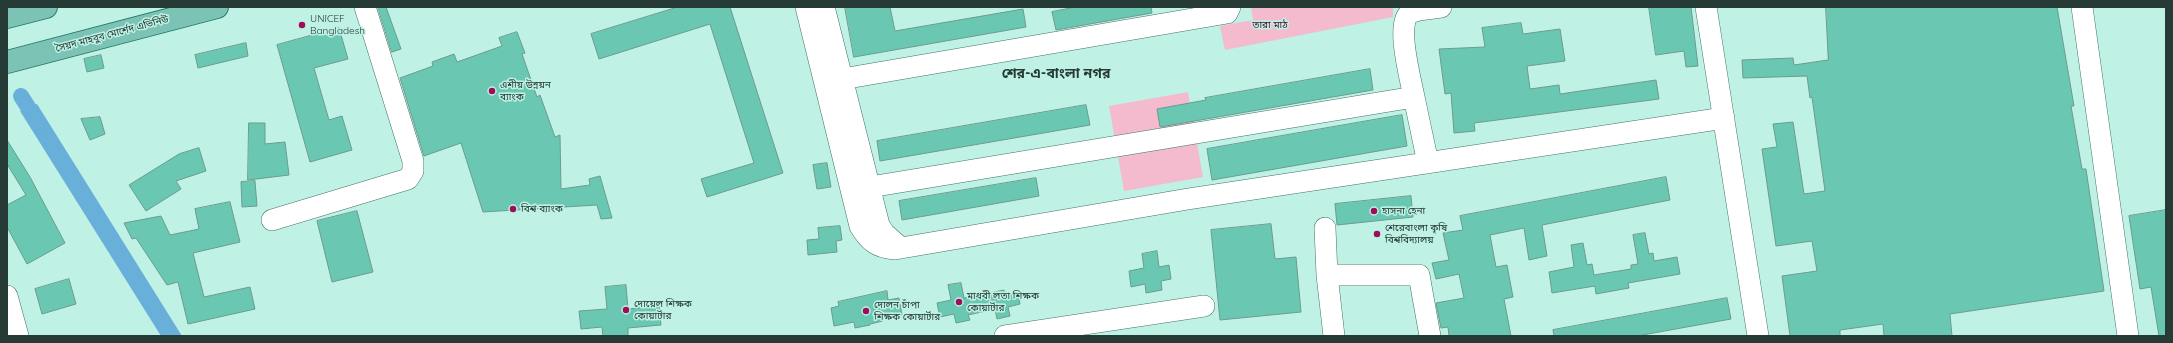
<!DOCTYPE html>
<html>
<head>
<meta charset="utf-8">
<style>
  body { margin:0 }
  #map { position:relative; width:2173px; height:343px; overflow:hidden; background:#bff2e5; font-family:Quicksand,sans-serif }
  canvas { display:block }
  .frame { position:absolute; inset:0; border:8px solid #263b35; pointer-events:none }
</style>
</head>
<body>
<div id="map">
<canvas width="2173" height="343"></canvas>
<div class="frame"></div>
</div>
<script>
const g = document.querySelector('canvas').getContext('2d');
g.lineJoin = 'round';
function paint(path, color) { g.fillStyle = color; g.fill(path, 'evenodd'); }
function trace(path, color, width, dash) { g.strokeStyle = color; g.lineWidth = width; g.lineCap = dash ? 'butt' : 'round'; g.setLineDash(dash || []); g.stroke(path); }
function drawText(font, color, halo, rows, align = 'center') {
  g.font = font + ' Quicksand,"Noto Sans Bengali",sans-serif'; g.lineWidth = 3; g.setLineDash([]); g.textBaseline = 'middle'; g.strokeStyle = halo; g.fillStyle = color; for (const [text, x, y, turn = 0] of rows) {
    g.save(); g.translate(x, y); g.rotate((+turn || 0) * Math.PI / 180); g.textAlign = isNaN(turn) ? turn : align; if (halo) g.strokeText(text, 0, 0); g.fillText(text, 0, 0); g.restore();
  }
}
paint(new Path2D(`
  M1251,7H1393V17L1225,50L1220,26L1253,20Z
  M1188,92L1203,177L1124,191L1109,106Z`), '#f4bacd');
paint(new Path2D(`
  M37,104L182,336H161L20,111Z`), '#68afda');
trace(new Path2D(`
  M21,96L40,126`), '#68afda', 16);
const building = new Path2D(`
  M378,7H386L401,49L392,52Z
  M678,7H730L783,173L707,197L701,179L754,163L710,24L599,59L591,34Z
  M845,7H890L895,31L1023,9L1026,27L854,57Z
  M1076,7H1151L1152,13L1056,30L1052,12Z
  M1649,7H1691L1698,66L1686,67L1684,51L1656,55Z
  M1826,7H2057L2074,106H2071L2082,169H2086L2104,291L1950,314L1952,336H1884L1883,324L1840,330V336H1790L1782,276L1817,271L1812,241L1776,246L1762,149L1777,147L1773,124L1793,122L1804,194L1825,191L1812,97L1810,98L1807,76L1743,78L1742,60L1793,58L1794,65L1828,60Z
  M1521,23L1523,34L1560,29L1565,61L1527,66L1530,89L1559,85L1560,94L1656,80L1659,99L1474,123L1475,131L1454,133L1451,93L1445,94L1439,49L1485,47L1482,28Z
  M339,28L348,59L314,68L329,120L342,116L352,150L310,162L277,45Z
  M517,32L525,53L522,54L537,97L540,95L555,137L560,135L561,189L590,185L589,179L600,176L612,218L601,219L597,205L483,212L461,143L424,156L400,78L433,66L432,62L454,54L457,62L502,46L499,38Z
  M246,43L248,56L198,68L195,55Z
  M101,55L104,68L87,72L84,59Z
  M1370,69L1373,90L1160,127L1157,109L1206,100L1205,98Z
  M1086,105L1090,125L880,161L877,141Z
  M1402,115L1407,146L1212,180L1207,149Z
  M100,117L105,134L90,140L81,119Z
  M249,123H265V144L285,142L289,175L248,180Z
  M7,140L30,177L65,243L27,264L7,227V205L26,195L7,164Z
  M199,148L206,171L176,181L181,189L146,211L129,185L179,154Z
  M827,163L831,187L817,189L813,165Z
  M1666,177L1670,200L1542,225L1547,256L1529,260L1524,228L1490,235L1496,267L1507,265L1513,297L1504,299L1511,336H1449L1448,327L1441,328L1436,303L1464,298L1459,274L1436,279L1432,263L1449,260L1443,233L1463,230L1460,216Z
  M1036,178L1039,196L902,220L899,201Z
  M255,181L257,206L242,207L241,182Z
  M1411,196L1413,217L1337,225L1335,204Z
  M230,202L240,242L193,253L204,297L250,287L255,309L188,324L178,282L167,285L136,238L132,239L124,223L161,216L170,235L199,229L195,209Z
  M2166,210V336H2159L2151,287L2140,289L2129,216Z
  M357,211L373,272L332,282L317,221Z
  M1271,224L1275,259L1296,257L1301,312L1220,320L1211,230Z
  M840,226L842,240L836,241L837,252L808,255L807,240L819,239L818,228Z
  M1645,233L1649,254L1653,253L1654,261L1677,257L1680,274L1628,283L1629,288L1596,294L1595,286L1552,293L1549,272L1574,267L1571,245L1583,243L1587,265L1592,264L1594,275L1631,269V265L1638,264L1633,235Z
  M1157,251L1159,267L1169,265L1171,279L1161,281L1162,290L1146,293L1145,284L1131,287L1129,271L1144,268L1142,254Z
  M69,279L76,304L42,314L35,289Z
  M961,283L964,298L1004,290L1005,295L1018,292L1020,304L1008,307L1010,316L997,319L995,309L968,315L970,320L956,323L954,314L940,317L937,303L951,300L948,285Z
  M626,285L628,309L659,306L661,325L628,328V336H603L602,327L581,329L579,311L607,309L605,287Z
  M887,291L888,300L899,298L902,315L882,319L883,321L870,324V325L855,328L854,322L834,326L831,308L839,306L838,302Z
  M1727,298L1731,319L1637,336H1554L1553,330Z`);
paint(building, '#6ac8b2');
trace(building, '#6b9b8f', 1);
const minor = new Path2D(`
  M806,7L860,226C869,241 877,248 895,249L1188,199L1724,118
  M824,7L879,225L884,233L901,248
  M1706,7L1758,336
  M2082,7L2128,336
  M842,79L1227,13L1230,7
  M1414,97C1411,81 1395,22 1410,13C1418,9 1432,9 1441,7
  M870,187L1414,97L1428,163
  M272,220L408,179L413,171V161L365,7
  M1325,228L1327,275
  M7,296L18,336
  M1005,336L1204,306
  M1334,336L1327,275H1419L1430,336`);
const major = new Path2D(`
  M7,17L46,7
  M7,62L217,7`);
trace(minor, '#437368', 22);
trace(major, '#257969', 24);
trace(minor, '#fff', 21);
trace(major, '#7cc3b6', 22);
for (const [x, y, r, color] of [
  [302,25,4,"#9e0d59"],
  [492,91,4,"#9e0d59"],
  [513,209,4,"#9e0d59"],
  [1374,211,4,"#9e0d59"],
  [1377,234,4,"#9e0d59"],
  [959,302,4,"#9e0d59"],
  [626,310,4,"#9e0d59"],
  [866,311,4,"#9e0d59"]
]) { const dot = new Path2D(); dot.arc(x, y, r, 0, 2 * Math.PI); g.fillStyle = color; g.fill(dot); trace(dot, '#bff2e5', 1.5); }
drawText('10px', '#263b35', '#bff2e5', [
  ["UNICEF",310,19],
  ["Bangladesh",310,31],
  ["এশীয় উন্নয়ন",500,85],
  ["ব্যাংক",500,97],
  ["বিশ্ব ব্যাংক",521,209],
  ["হাসনা হেনা",1382,211],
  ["শেরেবাংলা কৃষি",1385,228],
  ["বিশ্ববিদ্যালয়",1385,240],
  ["মাধবী লতা শিক্ষক",967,296],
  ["কোয়ার্টার",967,308],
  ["দোয়েল শিক্ষক",634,304],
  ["কোয়ার্টার",634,316],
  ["দোলন চাঁপা",874,305],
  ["শিক্ষক কোয়ার্টার",874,317]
], 'left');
drawText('10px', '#4c0a29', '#bff2e5', [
  ["তারা মাঠ",1270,25]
]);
drawText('10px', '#263b35', '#bff2e5', [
  ["সৈয়দ মাহবুব মোর্শেদ এভিনিউ",112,34,-15]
]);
drawText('bold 14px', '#263b35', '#bff2e5', [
  ["শের-এ-বাংলা নগর",1056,74]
]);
</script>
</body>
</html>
